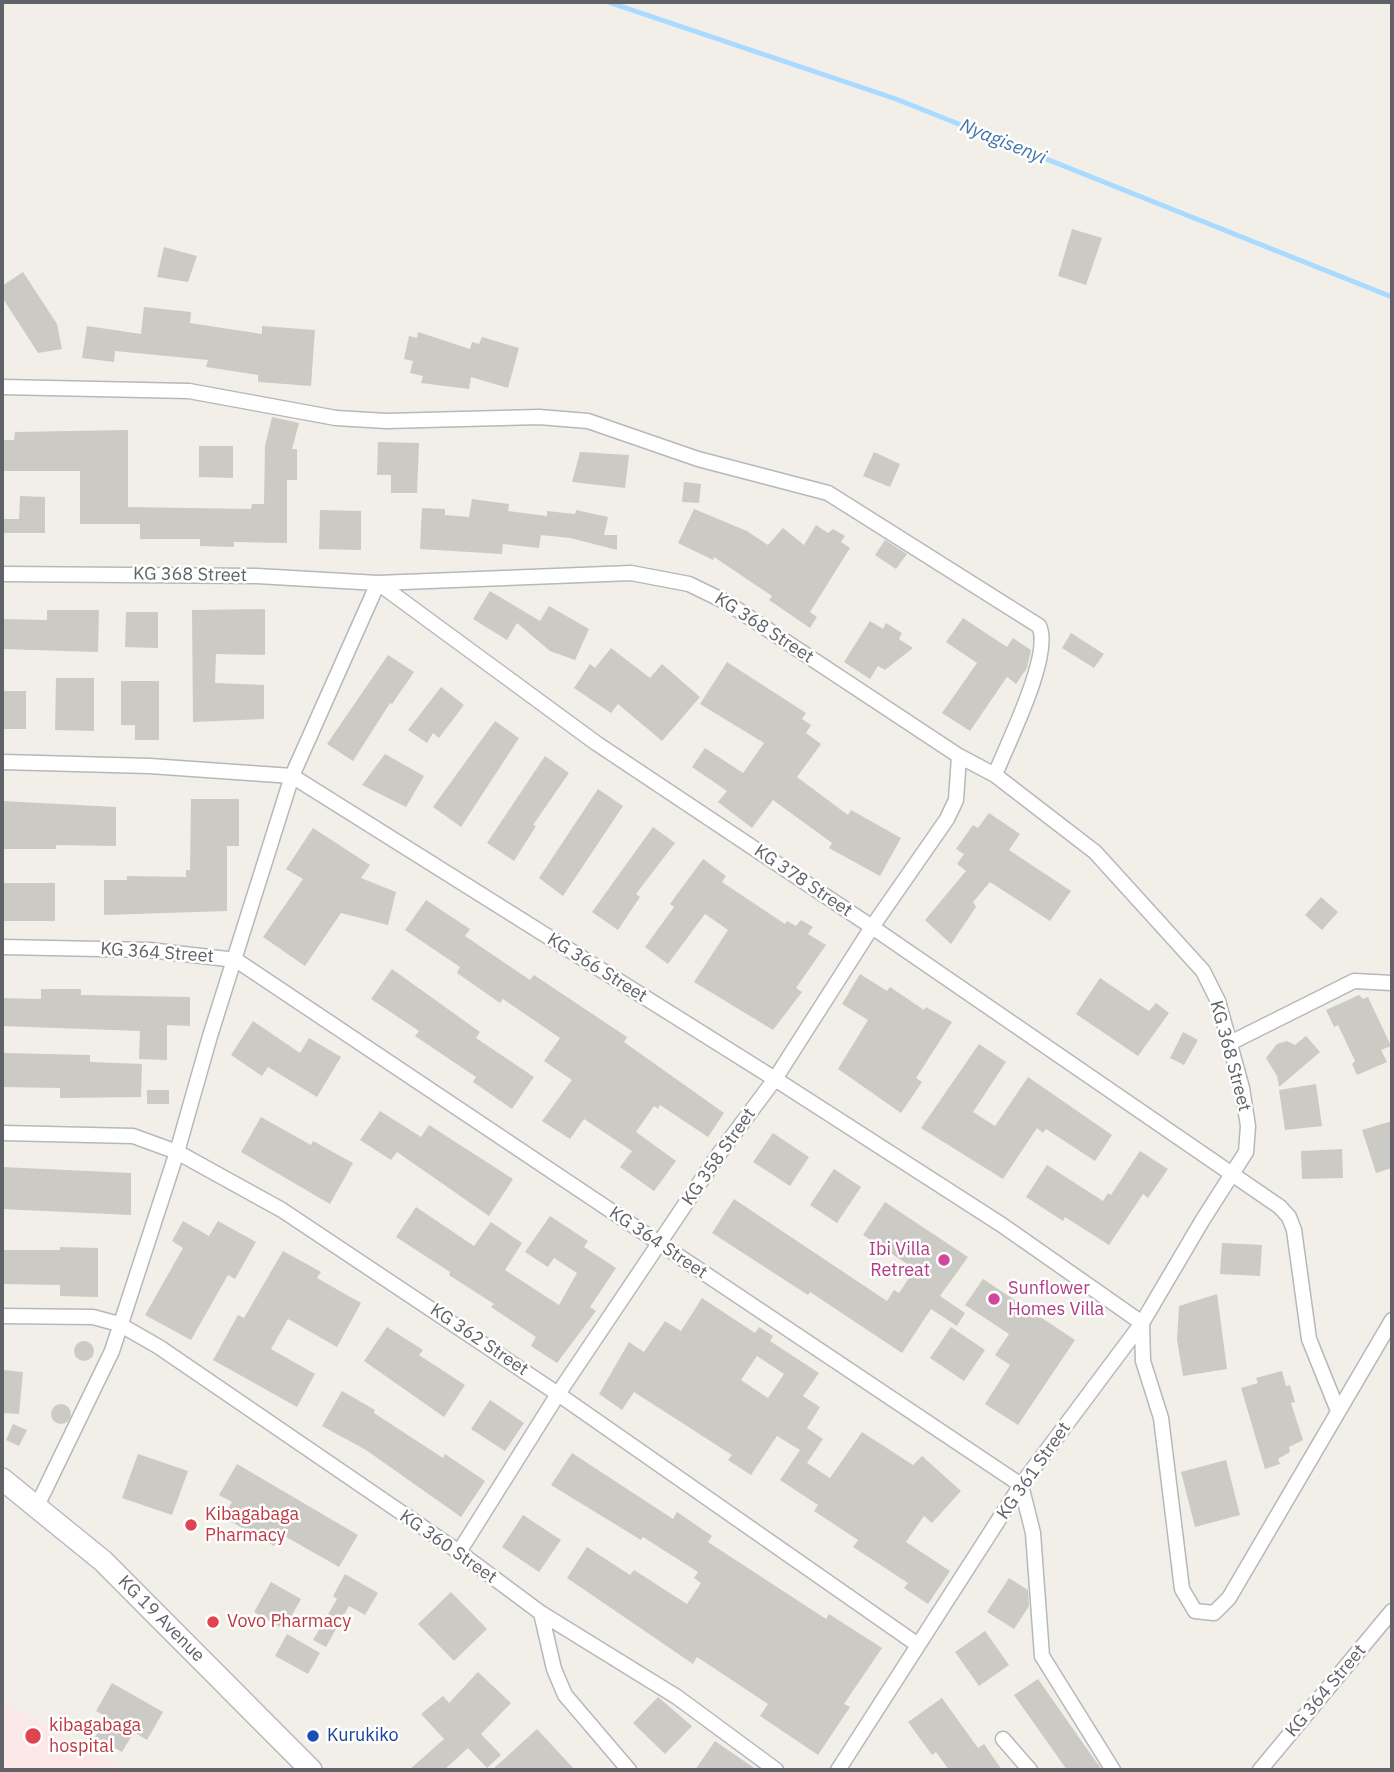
<!DOCTYPE html>
<html>
<head>
<meta charset="utf-8">
<style>
  body { margin:0 }
  #map { position:relative; width:1394px; height:1772px; overflow:hidden; background:#f1efe8; font-family:"IBM Plex Sans",sans-serif }
  canvas { display:block }
  .frame { position:absolute; inset:0; border:4px solid #5f6368; pointer-events:none }
</style>
</head>
<body>
<div id="map">
<canvas width="1394" height="1772"></canvas>
<div class="frame"></div>
</div>
<script>
const g = document.querySelector('canvas').getContext('2d');
g.lineJoin = 'round';
function paint(path, color) { g.fillStyle = color; g.fill(path, 'evenodd'); }
function trace(path, color, width, dash) { g.strokeStyle = color; g.lineWidth = width; g.lineCap = dash ? 'butt' : 'round'; g.setLineDash(dash || []); g.stroke(path); }
function drawText(font, color, halo, rows, align = 'center') {
  g.font = font + ' "IBM Plex Sans",sans-serif'; g.lineWidth = 5; g.setLineDash([]); g.textBaseline = 'middle'; g.strokeStyle = halo; g.fillStyle = color; for (const [text, x, y, turn = 0] of rows) {
    g.save(); g.translate(x, y); g.rotate((+turn || 0) * Math.PI / 180); g.textAlign = isNaN(turn) ? turn : align; if (halo) g.strokeText(text, 0, 0); g.fillText(text, 0, 0); g.restore();
  }
}
paint(new Path2D(`
  M2,1701L127,1770H2Z`), '#fce8e6');
trace(new Path2D(`
  M608,2L896,99L1392,297`), '#aadaff', 5);
paint(new Path2D(`
  M1072,229L1102,238L1086,285L1058,276Z
  M164,247L197,256L188,282L157,277Z
  M23,272L57,324L62,349L38,353L2,297V286Z
  M144,307L191,312L190,323L262,334V326L315,330L311,386L258,382V375L206,367L208,360L115,351L114,362L82,358L87,326L141,334Z
  M418,332L470,349L472,342L479,344L482,337L519,348L508,388L471,377L469,389L421,383L423,376L410,373L413,361L404,359L409,336L417,338Z
  M272,417L299,423L292,449H297V480H287V543L234,542V547L200,546V539H140V524H80V471H2V440H14L15,432L128,430V507L251,509L252,504H264L265,446Z
  M378,442L419,443L417,493H391V475H377Z
  M199,446H233V478L199,477Z
  M580,452L629,455L625,488L572,482Z
  M874,452L900,464L890,487L863,476Z
  M684,482L701,484L699,503L682,502Z
  M20,496L45,497V533H2V519H19Z
  M472,499L509,504L508,511L547,516V511L575,514L576,510L608,517L604,535H617V550L570,538L541,535L539,548L503,544L502,554L420,549L422,508L445,509V515L469,517Z
  M694,509L747,531L768,545L783,528L804,545L816,525L828,533L833,529L845,536L841,542L850,548L810,612L817,617L810,628L769,600L772,596L714,557L713,560L678,543Z
  M320,510L361,511V550L319,549Z
  M885,540L907,554L896,569L875,555Z
  M490,591L540,621L549,606L589,629L575,660L550,651L517,623L507,640L473,619Z
  M265,609V655L216,654L215,683L264,685V719L193,722L192,610Z
  M47,610H99L98,652L2,649V619L47,620Z
  M126,612H158V648L125,647Z
  M963,618L1007,647L1013,638L1031,650L1027,668L1016,684L1007,677L970,731L942,713L977,663L946,642Z
  M870,621L883,629L886,623L902,633L899,639L913,648L885,670L878,666L870,679L844,662Z
  M1071,633L1104,654L1094,668L1062,648Z
  M611,648L650,678L662,664L700,697L662,741L618,704L611,713L574,688L590,664L595,668Z
  M388,655L414,672L392,704L390,703L353,761L327,744Z
  M727,662L806,713L802,719L811,725L806,733L821,744L797,777L848,815L851,810L901,838L880,876L829,848L832,843L773,800L752,828L718,802L727,791L692,767L705,748L743,773L764,743L700,704Z
  M56,678H94V731L55,730Z
  M121,681H159V740H135V725H121Z
  M441,687L464,705L439,738L433,733L427,743L408,730Z
  M2,691H26V729H2Z
  M495,721L519,738L461,827L433,807Z
  M385,754L424,776L406,807L362,785Z
  M545,756L569,773L533,825L536,826L514,861L487,843Z
  M598,789L623,806L563,896L539,878Z
  M191,799H239V846H227V911L104,915V880H127V876L186,877V870H190Z
  M2,801L116,807V846L56,845V849H2Z
  M989,813L1020,834L1009,850L1071,891L1050,921L990,882L973,902L976,907L951,944L925,920L966,871L957,864L964,854L956,849L973,825L978,828Z
  M653,827L675,843L636,894L640,897L618,930L592,912Z
  M313,828L370,865L361,878L396,892L388,925L341,913L305,966L263,937L303,879L286,869Z
  M703,859L726,876L722,882L785,924L787,921L796,926L801,920L813,927L808,934L826,945L796,988L802,992L773,1030L694,982L728,930L705,914L668,964L645,947L674,907L670,904Z
  M4,883H55V921H3Z
  M1321,897L1338,912L1322,930L1305,915Z
  M426,900L470,929L465,936L530,980L534,975L627,1037L624,1042L724,1113L708,1137L660,1105L658,1109L654,1106L636,1132L676,1161L654,1191L620,1167L632,1151L584,1119L570,1139L542,1121L572,1080L544,1061L560,1038L503,999L500,1003L457,973L460,967L405,930Z
  M392,969L480,1032L476,1038L534,1077L512,1109L473,1082L476,1077L415,1036L419,1031L371,999Z
  M860,974L887,991L890,987L924,1010L926,1007L952,1022L916,1078L922,1082L901,1113L838,1069L868,1020L842,1004Z
  M1100,978L1149,1011L1156,1003L1169,1013L1138,1056L1076,1014Z
  M41,989H81V995L190,997V1026L167,1025V1060L139,1059L140,1031L2,1026V998L41,999Z
  M1359,995L1363,999L1368,997L1391,1046L1381,1050L1387,1062L1357,1075L1352,1064L1355,1061L1338,1025L1334,1027L1326,1010Z
  M253,1021L300,1053L309,1038L341,1057L317,1097L268,1067L262,1076L231,1055Z
  M1183,1032L1198,1040L1184,1065L1170,1058Z
  M1306,1036L1320,1052L1279,1087L1277,1076L1266,1058L1277,1044L1287,1041L1295,1045Z
  M979,1044L1006,1062L973,1112L995,1126L1028,1077L1112,1135L1095,1161L1046,1129L1043,1133L1037,1128L1003,1179L921,1128Z
  M3,1053L90,1055V1062L142,1064L141,1097L60,1098V1088L3,1087Z
  M1316,1084L1322,1126L1285,1130L1279,1090Z
  M147,1090H169V1104H147Z
  M380,1111L421,1137L429,1125L513,1179L489,1216L397,1152L391,1160L360,1140Z
  M261,1117L311,1145L313,1141L353,1163L330,1204L241,1152Z
  M1392,1121V1168L1376,1173L1362,1130Z
  M773,1133L809,1157L790,1186L753,1162Z
  M1342,1149L1343,1178L1302,1179L1301,1151Z
  M1140,1151L1168,1169L1148,1198L1143,1194L1109,1245L1065,1217L1063,1221L1026,1197L1047,1165L1103,1201L1108,1193L1111,1195Z
  M2,1167L131,1173V1215L2,1209Z
  M834,1169L861,1187L837,1223L810,1205Z
  M734,1199L887,1301L894,1290L899,1293L915,1269L863,1235L885,1202L968,1257L940,1296L965,1313L957,1326L931,1309L902,1353L810,1292L808,1295L712,1233Z
  M416,1207L474,1246L491,1222L522,1243L505,1270L559,1305L577,1273L554,1258L548,1267L525,1252L550,1216L588,1241L584,1247L616,1268L590,1307L596,1311L557,1363L531,1346L536,1337L491,1307L494,1304L449,1275L450,1272L396,1237Z
  M183,1221L209,1236L218,1221L256,1242L235,1279L228,1275L191,1340L145,1315L183,1248L172,1241Z
  M1222,1243L1262,1245L1260,1276L1220,1274Z
  M60,1247L98,1248V1297L60,1296V1285L2,1284V1250H60Z
  M283,1251L321,1272L317,1278L361,1303L337,1347L288,1319L271,1349L315,1374L297,1407L213,1360L238,1315L244,1318Z
  M983,1279L1075,1340L1018,1425L985,1404L1010,1365L995,1355L1009,1334L965,1305Z
  M1217,1294L1227,1369L1183,1376L1177,1340L1179,1306Z
  M702,1298L755,1333L759,1327L773,1336L770,1341L819,1373L803,1396L820,1407L807,1428L823,1439L807,1463L830,1478L862,1432L913,1465L922,1456L961,1491L932,1523L924,1516L906,1542L950,1571L928,1604L904,1588L908,1583L853,1547L858,1540L814,1511L818,1505L780,1480L800,1450L777,1436L751,1475L728,1460L732,1455L634,1392L622,1410L599,1394L629,1342L644,1352L665,1321L681,1331ZM757,1356L784,1374L768,1398L741,1380Z
  M387,1327L423,1350L419,1355L465,1385L444,1417L364,1361Z
  M951,1327L985,1350L964,1381L930,1358Z
  M74 1351a10 10 0 1 1 20 0a10 10 0 1 1-20 0Z
  M2,1370L23,1372L19,1414L2,1413Z
  M1282,1371L1286,1386L1290,1385L1295,1402L1291,1403L1303,1440L1289,1447L1290,1452L1278,1459L1280,1464L1265,1469L1241,1388L1258,1383L1256,1378Z
  M342,1391L375,1410L374,1413L443,1458L445,1454L485,1481L461,1517L366,1450L322,1426Z
  M490,1400L524,1423L505,1451L471,1429Z
  M51 1414a10 10 0 1 1 20 0a10 10 0 1 1-20 0Z
  M13,1424L27,1430L19,1446L6,1440Z
  M572,1453L673,1519L677,1512L712,1536L708,1542L826,1619L829,1614L882,1648L844,1704L850,1707L818,1755L760,1716L768,1704L697,1657L693,1664L567,1578L587,1547L630,1575L634,1570L687,1604L701,1583L694,1578L698,1572L643,1537L641,1540L551,1485Z
  M138,1454L188,1471L172,1515L122,1498Z
  M1226,1460L1240,1515L1195,1527L1181,1472Z
  M237,1464L358,1535L339,1567L281,1534L274,1546L223,1517L232,1502L219,1495Z
  M523,1515L561,1540L539,1572L502,1547Z
  M345,1574L378,1593L365,1615L349,1606L326,1647L313,1640L337,1599L333,1596Z
  M1009,1578L1028,1590L1029,1606L1014,1629L987,1612Z
  M271,1582L301,1599L284,1629L254,1612Z
  M451,1592L487,1629L454,1661L418,1624Z
  M985,1631L1009,1665L979,1686L955,1652Z
  M287,1634L320,1653L308,1674L275,1656Z
  M478,1672L511,1703L481,1734L501,1755L487,1768L468,1748L444,1770H409L444,1739L421,1714L443,1696L449,1703Z
  M1038,1679L1085,1746L1102,1770H1067L1014,1695Z
  M112,1683L163,1712L147,1740L134,1732L122,1752L95,1737L107,1717L96,1711Z
  M658,1697L692,1726L665,1754L633,1723Z
  M942,1698L978,1748L984,1744L1002,1770H949L936,1752L932,1755L908,1722Z
  M537,1729L575,1770H492Z
  M715,1741L757,1770H695Z`), '#cccac5');
const street = new Path2D(`
  M2,387L189,391L336,418L386,421L539,417L588,421L698,459L828,493L1039,626C1053,654 1007,744 995,775
  M2,574L257,576L378,583L631,573L689,584L726,602L959,756L995,775L1095,852L1203,971L1218,1001L1242,1088L1248,1126L1246,1152L1202,1221L1142,1323L1021,1485L838,1770
  M2,762L150,766L292,776L775,1079L1002,1225L1142,1323L1143,1361L1161,1418L1182,1589L1195,1611L1214,1613L1229,1598L1392,1320
  M2,947L149,950L236,960L1021,1485L1033,1533L1042,1656L1113,1770
  M1230,1043L1354,981L1392,983
  M2,1133L133,1136L177,1152L282,1210L558,1394L918,1645
  M2,1316L93,1317L119,1324L159,1347L459,1552L541,1613L677,1697L776,1770
  M37,1506L112,1351L177,1152L210,1036L292,776L378,583L596,743L872,927L1280,1207L1289,1217L1294,1230L1309,1339L1338,1411
  M459,1552L558,1394L719,1154L775,1079L872,927L947,819L956,800L959,756
  M541,1613L554,1669L565,1695L629,1770
  M1003,1739L1030,1770
  M1260,1770L1392,1611`);
const secondary = new Path2D(`
  M2,1479L103,1561L311,1770`);
trace(street, '#b5b8bc', 17);
trace(secondary, '#b6babf', 24);
trace(street, '#fff', 14);
trace(secondary, '#fff', 21);
for (const [x, y, r, color] of [
  [944,1260,7,"#d1479c"],
  [994,1299,7,"#d1479c"],
  [191,1525,7,"#e0444e"],
  [213,1622,7,"#e0444e"],
  [33,1736,9,"#e0444e"],
  [313,1736,7,"#1a4fb4"]
]) { const dot = new Path2D(); dot.arc(x, y, r, 0, 2 * Math.PI); g.fillStyle = color; g.fill(dot); trace(dot, '#fff', 2.5); }
drawText('18px', '#5f6368', '#fff', [
  ["KG 368 Street",190,575,1],
  ["KG 368 Street",764,628,33],
  ["KG 378 Street",803,881,34],
  ["KG 364 Street",157,953,4],
  ["KG 366 Street",597,968,32],
  ["KG 368 Street",1230,1056,75],
  ["KG 358 Street",719,1157,-55],
  ["KG 364 Street",658,1243,34],
  ["KG 362 Street",479,1340,34],
  ["KG 361 Street",1034,1471,-55],
  ["KG 360 Street",448,1547,35],
  ["KG 19 Avenue",161,1619,45],
  ["KG 364 Street",1326,1691,-50]
]);
drawText('18px', '#b23c85', '#fff', [
  ["Ibi Villa",930,1250],
  ["Retreat",930,1271],
  ["Sunflower",1008,1289,"left"],
  ["Homes Villa",1008,1310,"left"]
], 'right');
drawText('18px', '#be3a42', '#fff', [
  ["Kibagabaga",205,1515],
  ["Pharmacy",205,1536],
  ["Vovo Pharmacy",227,1622],
  ["kibagabaga",49,1726],
  ["hospital",49,1747]
], 'left');
drawText('18px', '#164399', '#fff', [
  ["Kurukiko",327,1736]
], 'left');
drawText('italic 19px', '#4174aa', '#fff', [
  ["Nyagisenyi",1003,142,22]
]);
</script>
</body>
</html>
